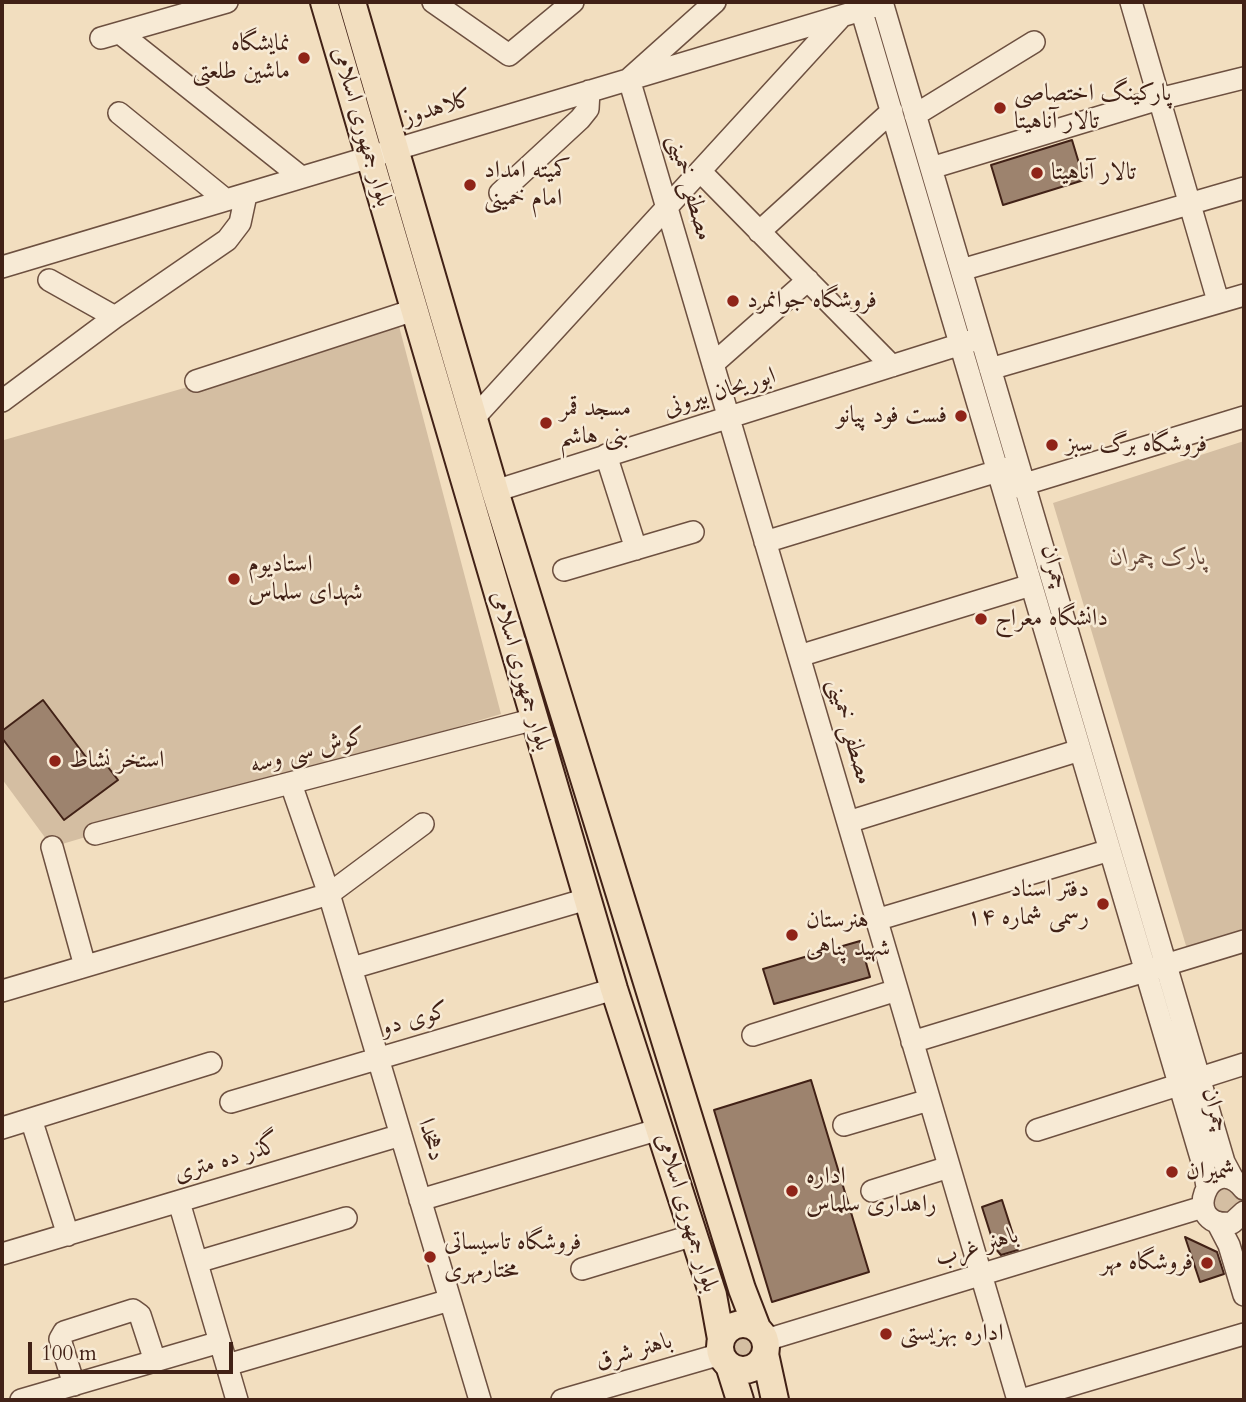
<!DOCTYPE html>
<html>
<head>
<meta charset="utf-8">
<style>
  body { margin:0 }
  #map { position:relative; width:1246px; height:1402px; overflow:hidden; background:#f2debf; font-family:Cardo,serif }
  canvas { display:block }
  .frame { position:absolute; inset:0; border:4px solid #412116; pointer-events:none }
  .scale { position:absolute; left:28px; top:1342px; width:205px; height:32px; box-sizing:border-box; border:4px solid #412116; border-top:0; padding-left:9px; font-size:21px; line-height:24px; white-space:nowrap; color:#412116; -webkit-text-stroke:5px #f7ead5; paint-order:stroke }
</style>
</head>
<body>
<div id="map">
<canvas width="1246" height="1402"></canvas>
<div class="frame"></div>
<div class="scale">100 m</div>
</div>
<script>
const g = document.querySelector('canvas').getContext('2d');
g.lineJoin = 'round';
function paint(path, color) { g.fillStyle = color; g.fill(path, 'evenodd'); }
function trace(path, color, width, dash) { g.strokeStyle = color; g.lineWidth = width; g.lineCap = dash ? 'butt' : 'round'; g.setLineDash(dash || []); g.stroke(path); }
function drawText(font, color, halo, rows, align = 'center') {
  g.font = font + ' Cardo,Amiri,serif'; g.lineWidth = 5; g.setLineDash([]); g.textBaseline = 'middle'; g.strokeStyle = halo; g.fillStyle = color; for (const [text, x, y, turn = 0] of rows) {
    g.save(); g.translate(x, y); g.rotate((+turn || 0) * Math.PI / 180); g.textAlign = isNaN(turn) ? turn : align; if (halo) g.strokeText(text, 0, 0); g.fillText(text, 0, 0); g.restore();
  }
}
paint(new Path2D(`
  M399,326L501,714L52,847L2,779V445L4,440Z
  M1244,441V932L1187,949L1053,503Z
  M1226,1185L1241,1198L1235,1213L1216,1214L1210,1196Z
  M725 1347a18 18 0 1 1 36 0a18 18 0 1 1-36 0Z`), '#d4bea2');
const building = new Path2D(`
  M1072,140L1084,180L1003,205L991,165Z
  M43,700L92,765L101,758L118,780L64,820L2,738V731Z
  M860,941L870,977L774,1004L763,969Z
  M811,1080L869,1272L772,1302L714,1110Z
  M1002,1200L1018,1250L1001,1255L995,1248L982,1207Z
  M1185,1237L1217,1252L1224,1274L1200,1282Z`);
paint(building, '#9d836e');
trace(building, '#412116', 2);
const minor = new Path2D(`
  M433,2L509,55L573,2
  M715,2L629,79L1018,1400
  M859,2L1204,1168L1207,1187
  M882,2L1224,1162L1233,1179
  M1131,2L1218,301
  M120,33L301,177
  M101,38L227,2
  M119,113L226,200
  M915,115L1034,42
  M931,168L1159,99L1244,78
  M700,171L892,366
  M500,193L580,119L588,109L589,91
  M759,232L892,111
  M2,267L875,6
  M961,270L1244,188
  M49,280L115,317
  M713,364L808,280
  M990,369L1244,295
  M196,381L414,310
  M2,401L115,317L227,240L240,223L246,195
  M474,418L841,17
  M606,455L636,549
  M1012,488L1244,417
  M495,491L974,340
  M765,542L1011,467
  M564,570L693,532
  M799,656L1031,585
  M291,784L329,894L423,824
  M848,822L1080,750
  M95,834L535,719
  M52,847L85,966
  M876,920L1110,850
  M352,968L587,899
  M2,991L329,894L480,1400
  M753,1035L897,990
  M912,1042L1244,941
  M231,1102L614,989
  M31,1119L68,1235
  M844,1125L929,1100
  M2,1128L211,1063
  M1037,1130L1244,1064
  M1244,1189C1210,1148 1178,1229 1232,1223L1244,1212
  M872,1191L949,1167
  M420,1200L660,1129
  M179,1202L237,1400
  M1217,1222L1229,1245L1244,1295
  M2,1254L401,1135
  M197,1262L346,1218
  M582,1269L694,1235
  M766,1340L1203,1207
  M227,1365L450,1300
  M74,1385L60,1339L64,1332L133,1310L140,1315L155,1361
  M21,1400L220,1342
  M562,1400L721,1354
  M1021,1400L1244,1334`);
const major = new Path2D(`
  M324,2L614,989L713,1295L721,1339
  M352,2L495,491L742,1289L757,1328
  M720 1347a23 23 0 1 1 46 0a23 23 0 1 1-46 0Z
  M765,1354L775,1400
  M729,1365L740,1400`);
trace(minor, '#6d5040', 24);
trace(major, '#412116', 30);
trace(minor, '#f7ead5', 21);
trace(major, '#f2debf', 26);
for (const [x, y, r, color] of [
  [304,58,7,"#8f2418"],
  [1000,108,7,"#8f2418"],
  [1037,173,7,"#8f2418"],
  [470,185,7,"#8f2418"],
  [733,301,7,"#8f2418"],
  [961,416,7,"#8f2418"],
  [546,423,7,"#8f2418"],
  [1052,445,7,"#8f2418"],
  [234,579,7,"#8f2418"],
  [981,619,7,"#8f2418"],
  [55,761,7,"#8f2418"],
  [1103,904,7,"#8f2418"],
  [792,935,7,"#8f2418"],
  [1172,1172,7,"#8f2418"],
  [792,1191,7,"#8f2418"],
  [430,1257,7,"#8f2418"],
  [1207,1263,7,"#8f2418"],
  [886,1334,7,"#8f2418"]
]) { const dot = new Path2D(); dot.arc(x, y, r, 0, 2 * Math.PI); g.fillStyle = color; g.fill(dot); trace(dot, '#f7ead5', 2.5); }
drawText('24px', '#412116', '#f7ead5', [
  ["نمایشگاه",290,44,"right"],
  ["ماشین طلعتی",290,72,"right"],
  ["پارکینگ اختصاصی",1014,94],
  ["تالار آناهیتا",1014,122],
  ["کمیته امداد",484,171],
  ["امام خمینی",484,199],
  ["تالار آناهیتا",1051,173],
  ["فروشگاه جوانمرد",747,301],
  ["مسجد قمر",560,409],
  ["بنی هاشم",560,437],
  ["فست فود پیانو",947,416,"right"],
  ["فروشگاه برگ سبز",1066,445],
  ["استادیوم",248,565],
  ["شهدای سلماس",248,593],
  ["دانشگاه معراج",995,619],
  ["استخر نشاط",69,761],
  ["دفتر اسناد",1089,890,"right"],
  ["رسمی شماره ۱۴",1089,918,"right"],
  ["هنرستان",806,921],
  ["شهید پناهی",806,949],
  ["شمیران",1186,1172],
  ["اداره",806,1177],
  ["راهداری سلماس",806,1205],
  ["فروشگاه تاسیساتی",444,1243],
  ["مختارمهری",444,1271],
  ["فروشگاه مهر",1193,1263,"right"],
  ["اداره بهزیستی",900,1334]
], 'left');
drawText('24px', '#412116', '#f7ead5', [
  ["کلاهدوز",438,109,-17],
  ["بلوار جمهوری اسلامی",361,127,74],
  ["مصطفی خمینی",689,188,74],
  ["ابوریحان بیرونی",720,393,-17],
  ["چمران",1053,567,74],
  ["بلوار جمهوری اسلامی",520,671,74],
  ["مصطفی خمینی",849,732,74],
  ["کوش سی وسه",308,752,-15],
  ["کوی دو",415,1020,-16],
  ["چمران",1214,1110,74],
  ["دهخدا",430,1140,73],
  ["گذر ده متری",227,1160,-17],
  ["بلوار جمهوری اسلامی",686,1213,73],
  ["باهنر غرب",977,1248,-17],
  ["باهنر شرق",634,1352,-16]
]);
drawText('italic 24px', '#664839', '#f7ead5', [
  ["پارک چمران",1158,558]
]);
</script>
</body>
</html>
